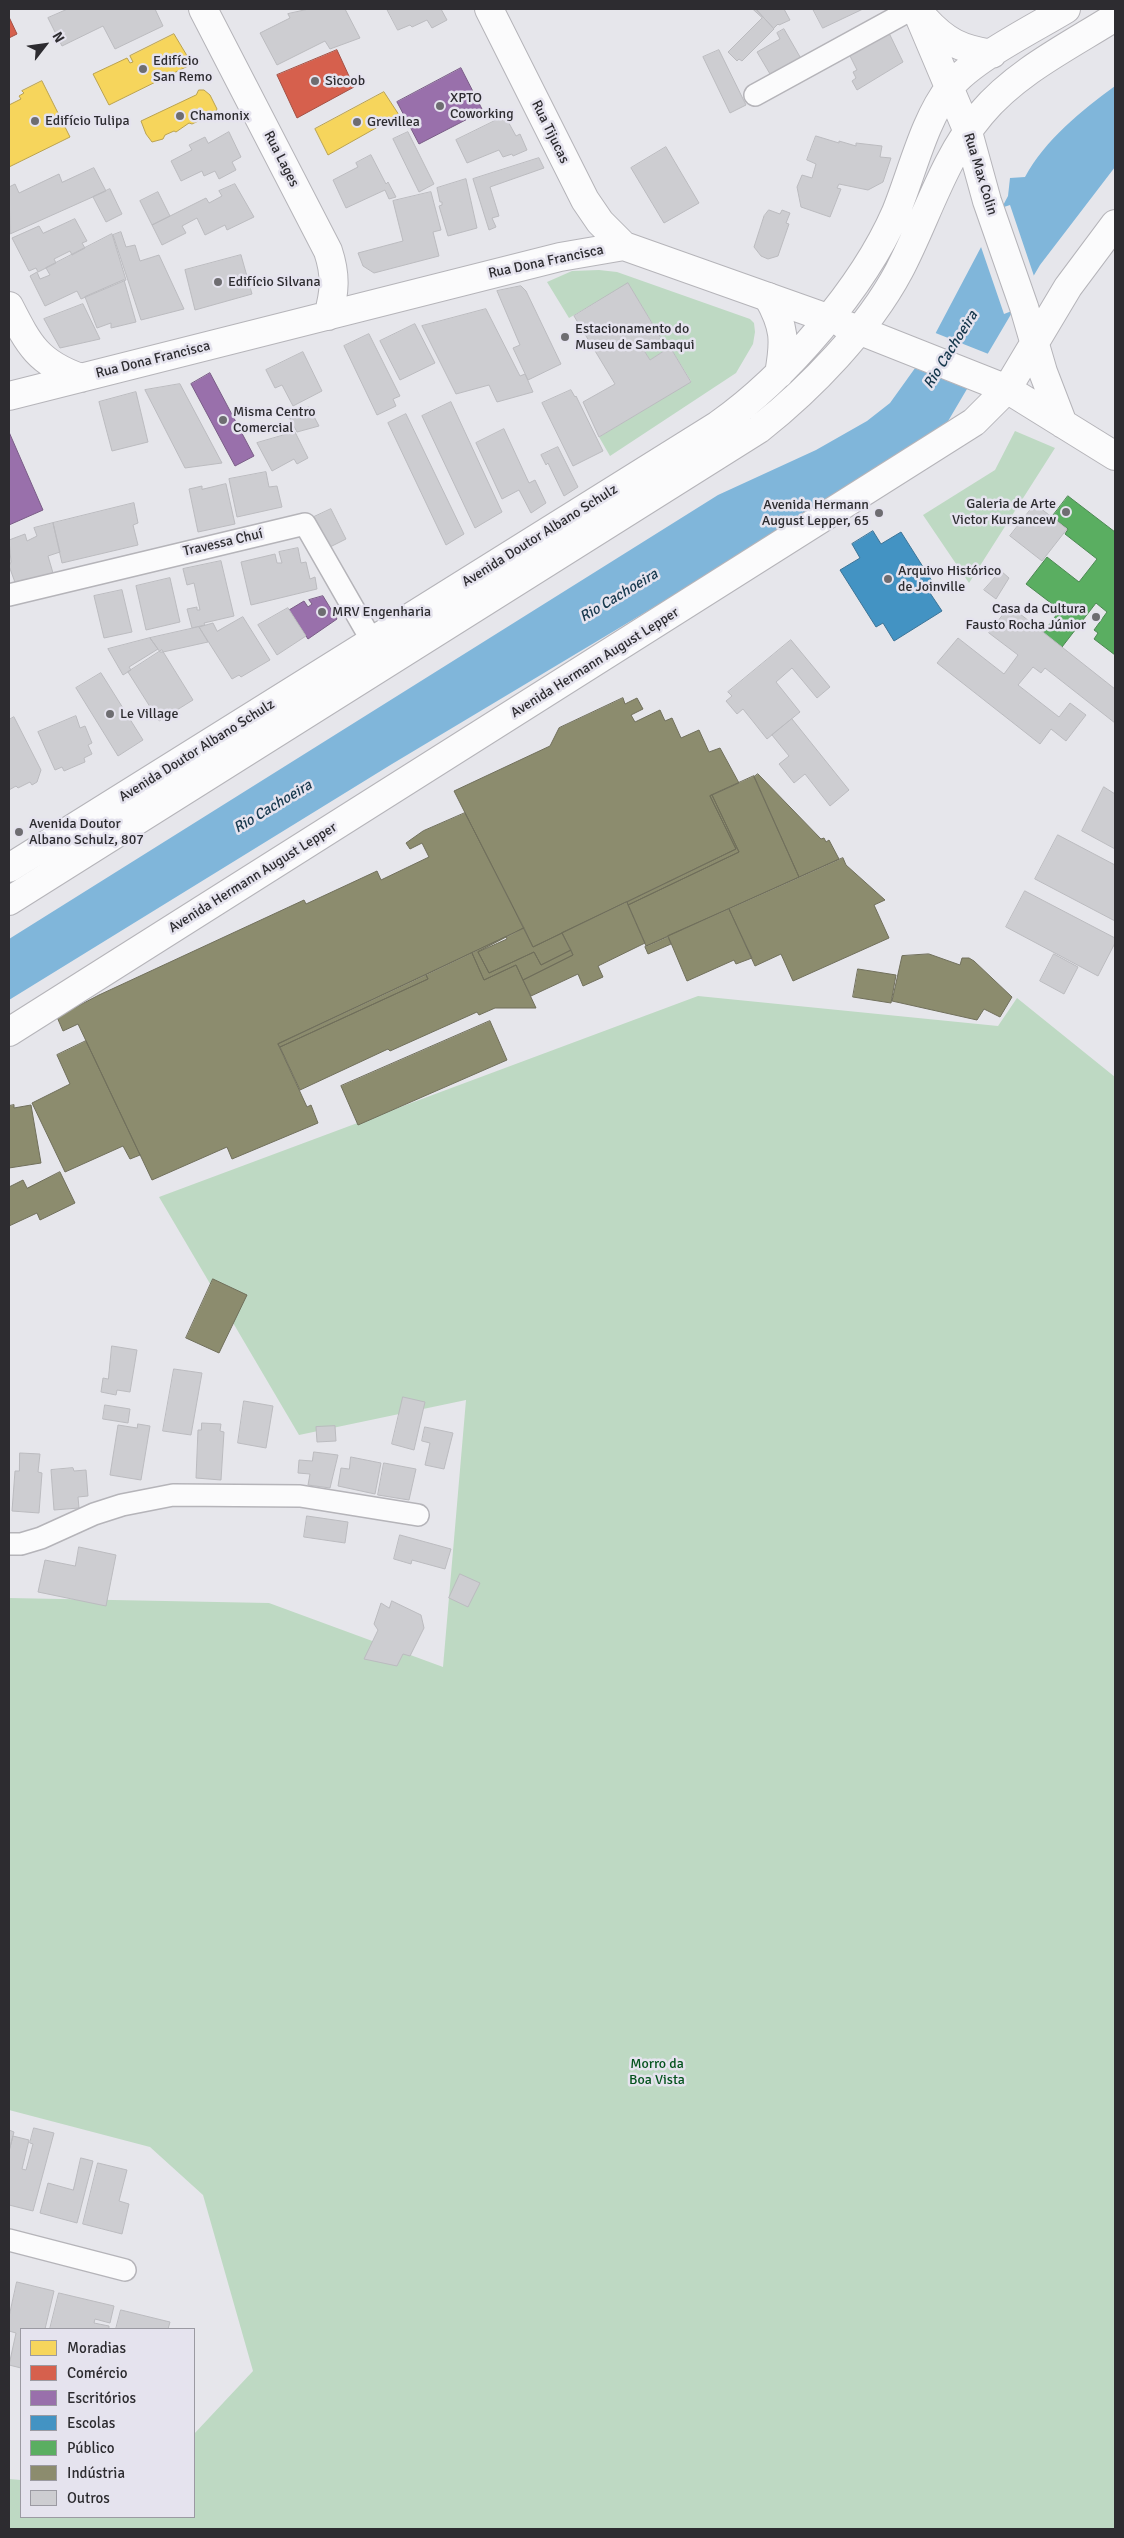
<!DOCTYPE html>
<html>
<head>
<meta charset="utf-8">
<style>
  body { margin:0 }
  #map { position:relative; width:1124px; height:2538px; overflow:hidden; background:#e6e6eb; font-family:Signika,sans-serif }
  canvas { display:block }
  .frame { position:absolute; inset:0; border:10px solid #2d2c30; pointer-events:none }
  .legend { position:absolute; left:20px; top:2328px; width:175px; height:190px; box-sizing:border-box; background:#e5e3ee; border:1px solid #9b9aa2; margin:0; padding:6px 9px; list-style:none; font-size:15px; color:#2d2c30 }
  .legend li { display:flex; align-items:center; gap:10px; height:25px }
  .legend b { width:25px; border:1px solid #9b9aa2 }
  .north { position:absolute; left:20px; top:20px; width:50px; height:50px; -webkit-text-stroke:4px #e5e3ee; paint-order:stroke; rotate:60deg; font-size:14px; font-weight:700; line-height:20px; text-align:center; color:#2d2c30 }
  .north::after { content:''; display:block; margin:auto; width:18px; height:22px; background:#2d2c30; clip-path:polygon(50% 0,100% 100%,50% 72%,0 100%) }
</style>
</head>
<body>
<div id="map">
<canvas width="1124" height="2538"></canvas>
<div class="frame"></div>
<ul class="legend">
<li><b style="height:14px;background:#f6d55c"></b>Moradias</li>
<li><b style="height:14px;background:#d6604d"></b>Comércio</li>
<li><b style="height:14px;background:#9970ab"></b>Escritórios</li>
<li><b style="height:14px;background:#4393c3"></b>Escolas</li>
<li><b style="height:14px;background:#5aae61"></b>Público</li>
<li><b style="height:14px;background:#8c8c6e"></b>Indústria</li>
<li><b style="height:14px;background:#cdcdd1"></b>Outros</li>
</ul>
<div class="north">N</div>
</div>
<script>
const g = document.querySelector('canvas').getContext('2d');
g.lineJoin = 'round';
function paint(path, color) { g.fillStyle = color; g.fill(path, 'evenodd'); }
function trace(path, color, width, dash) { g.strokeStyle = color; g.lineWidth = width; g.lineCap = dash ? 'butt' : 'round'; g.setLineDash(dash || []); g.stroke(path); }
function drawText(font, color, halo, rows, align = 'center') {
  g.font = font + ' Signika,sans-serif'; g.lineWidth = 5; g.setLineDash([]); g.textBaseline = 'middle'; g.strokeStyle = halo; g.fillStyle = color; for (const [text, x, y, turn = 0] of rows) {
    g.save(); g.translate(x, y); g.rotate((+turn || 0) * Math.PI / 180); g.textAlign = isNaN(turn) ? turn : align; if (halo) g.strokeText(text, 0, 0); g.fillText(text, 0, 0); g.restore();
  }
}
paint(new Path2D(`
  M599,270L617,272L750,319L754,323L755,332L753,344L736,373L610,456L599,437L691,381L670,347L650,360L643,349L661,337L628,284L569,318L547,282L572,271Z
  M1015,431L1055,448L969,583L923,515L995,470Z
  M698,996L998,1026L1017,998L1115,1077V2529H9V2479L21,2480V2517H194V2434L253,2371L203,2195L150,2147L9,2110V1598L269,1603L443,1667L466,1400L299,1435L159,1197Z`), '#bed9c3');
paint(new Path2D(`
  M1115,86V167L1040,265L944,428L928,443L392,764L9,1000V939L718,495L816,450L867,421L890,403L923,357L1008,196L1010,178L1025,177C1045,140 1081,111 1115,86Z`), '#80b6da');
paint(new Path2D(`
  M1010,205L1035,279L1017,309L1004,314L980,244L998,209Z
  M933,332L991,355L970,390L912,367Z`), '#e6e6eb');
const homes = new Path2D(`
  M174,34L192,64L109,105L93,74L127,58L130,63L133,62L130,56Z
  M42,81L70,137L9,167V105L21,99L19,96L24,93L22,91Z
  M199,90H204L210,95L217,109L215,113L192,124L189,123L176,132L174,131L165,135L163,139L152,142L146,134L141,121L196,95Z
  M384,92L399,115L328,155L315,129Z`);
paint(homes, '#f6d55c');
trace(homes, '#baa24f', 1);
const shops = new Path2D(`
  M9,17L17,34L9,38Z
  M337,50L354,87L297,118L277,75Z`);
paint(shops, '#d6604d');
trace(shops, '#a35044', 1);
const offices = new Path2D(`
  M461,68L483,111L419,144L397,102Z
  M210,373L254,456L235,466L191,384Z
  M9,432L43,510L9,525Z
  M323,596L337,619L308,639L289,610L304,601L308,607L312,604L309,600Z`);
paint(offices, '#9970ab');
trace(offices, '#795c86', 1);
const schools = new Path2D(`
  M873,531L881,544L901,532L937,589L930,593L942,611L894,641L883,623L876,627L840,570L860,558L852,544Z`);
paint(schools, '#4393c3');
trace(schools, '#3c7497', 1);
const public = new Path2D(`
  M1068,496L1115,532V655L1094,639L1098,633L1094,630L1107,612L1096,603L1062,647L1043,633L1060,610L1026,584L1047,557L1079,582L1097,559L1065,534L1068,529L1052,517Z`);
paint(public, '#5aae61');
trace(public, '#4c8752', 1);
const industry = new Path2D(`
  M623,698L625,704L637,698L643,709L631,715L635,722L660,710L665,721L672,718L681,738L699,730L709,752L720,748L739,783L710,796L736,849L533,947L454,791L550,746L559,728Z
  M758,774L821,839L824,838L826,842L829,840L839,859L799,877L754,777Z
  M754,776L799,877L646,946L628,905L739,852L712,795Z
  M712,795L739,852L628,905L627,902L736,849L710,796Z
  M465,813L524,928L278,1044L307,1107L311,1105L318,1123L232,1159L227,1147L152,1180L78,1024L63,1031L57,1017L99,995L304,900L306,904L377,871L381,880L429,857L422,843L410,849L406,843L423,831Z
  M843,858L846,865L885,900L874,905L889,938L793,981L781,954L755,966L729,909Z
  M627,902L645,943L598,966L603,977L583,986L578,974L531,996L523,980L573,955L562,933Z
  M729,909L752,958L736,964L734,960L687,981L668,936Z
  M524,928L533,947L562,933L571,950L541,965L534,952L489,973L478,952Z
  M506,937L507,939L478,952L489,973L534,952L541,965L571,950L573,955L523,980L516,965L484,980L472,953Z
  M668,937L671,944L648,954L645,947Z
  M472,953L484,980L516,965L536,1008H495L479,1015L477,1012L390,1051L388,1049L300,1090L280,1047L428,979L426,975Z
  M929,954L960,965L962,958H969L974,961L1012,997L1000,1017L984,1009L977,1020L892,1001L902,956Z
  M858,969L896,975L891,1003L853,997Z
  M426,975L428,979L280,1047L278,1044Z
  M490,1021L507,1060L358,1125L341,1086Z
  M86,1041L140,1155L130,1159L123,1146L65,1172L32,1103L70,1084L57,1055Z
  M14,1105V1108L31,1105L41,1163L9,1168V1106Z
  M60,1172L75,1203L40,1220L37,1213L9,1226V1187L23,1180L27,1188Z
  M213,1279L247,1295L219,1353L186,1338Z`);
paint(industry, '#8c8c6e');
trace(industry, '#706f5b', 1);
const building = new Path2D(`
  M68,9H155L163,26L115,49L103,26L62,46L48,18Z
  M309,9H345L360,38L330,49L325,41L277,65L260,33L290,18L288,14Z
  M387,9H441L447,20L432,28L427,20L412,27L410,25L398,30Z
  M753,9H756L774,29L742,61L739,59L737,61L728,52L762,18Z
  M756,9H784L790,20L779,25L778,24L774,28Z
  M813,9H863L823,28Z
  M784,29L803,62L773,79L757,52L780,39L777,33Z
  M889,33L903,62L857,90L852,81L856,78L853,72L857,70L850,56Z
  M719,50L746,105L730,113L703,57Z
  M505,116L516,136L520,134L527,150L513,156L512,154L503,157L499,150L467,163L456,140Z
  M229,132L241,157L232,162L236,170L219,179L215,171L204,176L202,171L181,181L171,161L192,150L189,145L205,137L208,143Z
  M408,132L434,184L419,192L393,139Z
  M816,136L839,143V141L856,146V143L882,146L880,157L891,158L883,182L868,190L839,184L837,188L841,189L830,217L801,207L797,187L802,175L812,178L816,164L807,160Z
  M666,147L699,203L664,223L631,168Z
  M371,155L386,184L388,182L396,197L389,199L385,190L346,208L333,180L358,167L356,163Z
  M539,158L544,168L490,187L499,216L492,218L496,227L489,230L473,179Z
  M94,168L106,191L10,234L9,187L15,184L19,193L59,174L62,182Z
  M466,179L477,228L448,236L439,206L442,205V202H440L437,188Z
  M235,184L254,217L227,230L225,225L205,235L197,218L182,226L186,233L162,245L152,225L206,198L209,203L222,196L219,191Z
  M110,189L122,214L106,222L93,197Z
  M158,192L170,216L152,225L140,201Z
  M431,192L441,230L433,232L439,256L374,273L363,266L358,253L403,241L393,201Z
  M769,210L780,214L782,210L790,213L786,223L789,224L778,256L768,259L761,256L754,247L764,216Z
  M75,219L87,241L82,243L85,248L72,255L70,251L54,259L56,263L38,272L36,268L29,271L12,238L39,226L43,233Z
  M121,232L126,247L135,245L140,261L159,255L184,309L141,320L113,235Z
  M112,234L126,280L81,299L77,291L45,306L30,276L37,272L40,279L50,275L46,268Z
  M241,255L252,294L195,310L185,270Z
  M124,280L136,322L111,328V323L97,328L85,297Z
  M628,283L661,338L643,349L650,360L670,347L691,382L599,437L583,402L615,384L574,316Z
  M521,286L526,291L561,364L528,380L513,348L520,345L497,291Z
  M83,304L100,339L60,348L44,319Z
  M486,309L520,376L525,374L533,392L497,402L489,385L456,394L422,326Z
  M415,324L435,363L400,380L380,341Z
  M369,334L400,396L393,399L396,406L377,415L344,346Z
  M303,352L322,391L293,406L282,385L275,388L266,370Z
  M180,384L222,463L185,468L145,390Z
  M571,390L575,397L576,396L603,451L573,466L542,403Z
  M136,392L148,442L112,451L99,402Z
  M451,402L502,512L475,528L422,416Z
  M309,407L319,426L297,432L289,417Z
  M406,414L464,534L446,545L388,423Z
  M504,429L529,483L535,480L546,503L531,513L519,490L502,499L476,443Z
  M295,432L308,458L297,464L294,459L272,471L257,443Z
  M558,447L578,487L564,496L548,463L546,465L541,455Z
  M266,472L269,487L277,486L282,507L237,517L229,479Z
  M226,484L235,524L198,532L189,489L202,486V489Z
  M134,503L138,523L133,525L138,545L62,563L53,523Z
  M1035,504L1067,529L1042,561L1010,536Z
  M331,509L346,539L330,547L314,517Z
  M53,523L60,552L48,556L53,573L16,585L9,566L11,562L9,540L25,534L27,541L37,536L34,528Z
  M298,548L301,563L306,562L310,579L315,577L317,589L251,605L241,562L275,554L277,563H282L279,552Z
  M221,561L234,616L204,623L205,625L192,628L187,609L197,607V610H200L194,583L187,585L183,569Z
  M1001,571L1009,578L996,599L984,590Z
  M170,578L180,622L146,630L136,586Z
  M122,590L132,632L104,638L94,596Z
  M1010,606L1115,689V723L1045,668L1041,673L1033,667L1018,685L1059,717L1070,703L1086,715L1066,741L1051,729L1040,744L937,663L958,638L1004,674L1018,655L989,633Z
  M288,608L306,636L277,655L258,625Z
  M243,617L270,660L241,677L239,675L232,679L199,627L213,623L217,631Z
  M199,627L208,642L163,652H160L150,638Z
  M150,638L158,649L129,667L131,670L123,675L108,649Z
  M791,640L830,687L817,698L792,668L776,682L800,712L767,739L743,709L737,714L726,701L732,696L728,692Z
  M162,650L193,700L159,721L128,672Z
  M101,673L143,740L118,756L76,688Z
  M76,716L80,728L85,726L92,743L88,745L92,754L84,758L85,762L64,771L62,767L55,770L38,732Z
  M14,717L41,770L37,782L32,785L30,782L18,788L16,786L9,790V720Z
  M792,719L849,790L830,806L805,774L794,783L779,764L789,756L772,735Z
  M1104,787L1115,794V849L1082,831Z
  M1058,835L1115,865V921L1035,879Z
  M1025,891L1115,938V943L1098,976L1006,927Z
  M1054,954L1078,967L1064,994L1040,981Z
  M112,1346L137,1350L130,1392L117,1390L116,1395L101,1392L103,1378L108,1379Z
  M174,1369L202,1373L191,1435L163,1431Z
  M403,1397L425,1402L414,1450L392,1444Z
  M244,1401L273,1406L266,1448L238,1443Z
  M105,1405L130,1409L128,1423L103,1419Z
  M202,1423L221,1424L220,1431L224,1432L221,1480L196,1478L198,1430H201Z
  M138,1424L150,1426L141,1480L110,1475L118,1425L137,1428Z
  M335,1426L336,1441L317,1442L316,1427Z
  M425,1427L453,1433L444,1469L425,1465L430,1443L422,1441Z
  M314,1452L338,1455L330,1488L308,1485L310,1474L298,1473L299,1460L312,1461Z
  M20,1453L40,1454L38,1472L42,1473L39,1513L12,1511L15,1471H19Z
  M351,1457L381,1463L375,1494L338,1486L341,1468L349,1469Z
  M384,1463L416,1469L409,1500L378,1495Z
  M73,1468L74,1471L86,1470L88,1496L78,1497L79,1508L54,1510L51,1470Z
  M307,1516L348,1522L345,1543L304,1537Z
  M400,1535L451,1549L445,1569L412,1560L411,1564L394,1559Z
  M79,1547L116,1555L106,1606L38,1592L45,1560L75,1566Z
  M460,1574L480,1583L468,1607L449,1598Z
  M392,1601L421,1615L424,1628L410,1656L403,1654L397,1666L364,1659L378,1630L374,1624L381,1603L389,1608Z
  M34,2128L54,2133L33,2211L9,2205V2151L13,2136L29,2140L22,2169L26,2170L33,2144L30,2143Z
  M9,2130L14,2132L9,2151Z
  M81,2158L93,2161L77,2223L40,2213L48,2183L73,2190Z
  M98,2163L127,2170L119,2201L129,2204L122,2234L83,2224Z
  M17,2282L54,2291L45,2329H21V2368L9,2365L16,2333L9,2331V2317Z
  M59,2293L114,2306L110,2323L95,2319L94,2323L109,2326V2329H50Z
  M121,2310L170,2322L168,2329H116Z`);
paint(building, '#cdcdd1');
trace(building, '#bbbbbf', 1);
const street = new Path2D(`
  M755,95L912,9
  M9,595L305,524L372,641
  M9,1544H21L41,1538L94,1514L122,1505L173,1495L300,1496L418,1515
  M9,2240L125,2270`);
const secondary = new Path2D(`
  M203,9L328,251C336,275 335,292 328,316
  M489,9L585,200L600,222L624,246
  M9,306C29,345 38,363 81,378
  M9,396L560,257L624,246L827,318`);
const primary = new Path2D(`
  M916,9L968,132L987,201L1024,307L1043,372L1063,424
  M925,19C946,42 961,49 992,54
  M768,297C785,327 785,341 779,374
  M843,324L1007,389L1115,456
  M9,868L718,425C786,377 863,288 896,212C912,173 924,120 950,87C972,59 1035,28 1066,9
  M9,901L759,429C811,388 868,329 899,271C926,220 943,159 981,114C1016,72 1069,46 1115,17
  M9,1032L974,422L1007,389L1068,287L1115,224`);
trace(street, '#b5b4b9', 24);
trace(secondary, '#b5b4b9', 30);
trace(primary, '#b5b4b9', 30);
trace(street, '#fbfbfc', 21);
trace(secondary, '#fbfbfc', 28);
trace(primary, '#fbfbfc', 28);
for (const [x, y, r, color] of [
  [143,69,5,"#6e6d71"],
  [315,81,5,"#6e6d71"],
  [440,106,5,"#6e6d71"],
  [180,116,5,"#6e6d71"],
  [35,121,5,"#6e6d71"],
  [357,122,5,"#6e6d71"],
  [218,282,5,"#6e6d71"],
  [565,337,5,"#6e6d71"],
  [223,420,5,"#6e6d71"],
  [1066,512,5,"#6e6d71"],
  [879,513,5,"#6e6d71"],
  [888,579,5,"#6e6d71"],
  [322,612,5,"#6e6d71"],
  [1096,617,5,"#6e6d71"],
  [110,714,5,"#6e6d71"],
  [19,832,5,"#6e6d71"]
]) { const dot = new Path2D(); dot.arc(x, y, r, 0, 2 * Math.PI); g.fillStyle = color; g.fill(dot); trace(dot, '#e5e3ee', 2); }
drawText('14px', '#2d2c30', '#e5e3ee', [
  ["Edifício",153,61],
  ["San Remo",153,77],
  ["Sicoob",325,81],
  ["XPTO",450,98],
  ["Coworking",450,114],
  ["Chamonix",190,116],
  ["Edifício Tulipa",45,121],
  ["Grevillea",367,122],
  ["Edifício Silvana",228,282],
  ["Estacionamento do",575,329],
  ["Museu de Sambaqui",575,345],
  ["Misma Centro",233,412],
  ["Comercial",233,428],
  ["Galeria de Arte",1056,504,"right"],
  ["Victor Kursancew",1056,520,"right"],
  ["Avenida Hermann",869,505,"right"],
  ["August Lepper, 65",869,521,"right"],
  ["Arquivo Histórico",898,571],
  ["de Joinville",898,587],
  ["Casa da Cultura",1086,609,"right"],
  ["Fausto Rocha Júnior",1086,625,"right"],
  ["MRV Engenharia",332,612],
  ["Le Village",120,714],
  ["Avenida Doutor",29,824],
  ["Albano Schulz, 807",29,840]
], 'left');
drawText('14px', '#2d2c30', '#e5e3ee', [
  ["Rua Tijucas",550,132,64],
  ["Rua Lages",281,159,63],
  ["Rua Max Colin",980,174,73],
  ["Rua Dona Francisca",546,262,-12],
  ["Rua Dona Francisca",153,360,-14],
  ["Avenida Doutor Albano Schulz",540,536,-32],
  ["Travessa Chuí",223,543,-13],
  ["Avenida Hermann August Lepper",595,663,-32],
  ["Avenida Doutor Albano Schulz",197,751,-32],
  ["Avenida Hermann August Lepper",253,878,-32]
]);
drawText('14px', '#04521d', '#e5e3ee', [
  ["Morro da",657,2064],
  ["Boa Vista",657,2080]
]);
drawText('italic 15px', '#16374c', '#e5e3ee', [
  ["Rio Cachoeira",951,350,-58],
  ["Rio Cachoeira",619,596,-31],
  ["Rio Cachoeira",273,807,-31]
]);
</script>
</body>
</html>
